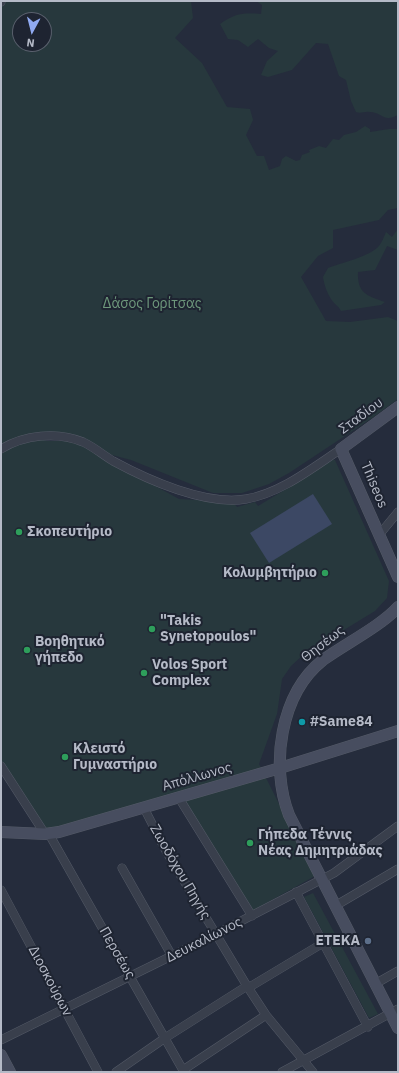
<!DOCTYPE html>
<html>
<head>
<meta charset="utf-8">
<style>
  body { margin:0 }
  #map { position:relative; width:399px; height:1073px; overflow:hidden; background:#252c3c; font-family:"IBM Plex Sans",sans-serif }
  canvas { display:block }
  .frame { position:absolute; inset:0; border:2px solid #b5bac7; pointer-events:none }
  .north { position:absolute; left:12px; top:12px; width:40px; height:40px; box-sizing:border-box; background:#1e2431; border:1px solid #5a606d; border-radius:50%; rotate:187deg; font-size:11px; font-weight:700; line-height:16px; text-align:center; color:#b5bac7 }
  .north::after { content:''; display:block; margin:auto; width:14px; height:18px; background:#90aaf1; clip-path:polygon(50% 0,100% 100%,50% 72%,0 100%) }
</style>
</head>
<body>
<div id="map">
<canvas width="399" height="1073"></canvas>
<div class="frame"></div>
<div class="north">N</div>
</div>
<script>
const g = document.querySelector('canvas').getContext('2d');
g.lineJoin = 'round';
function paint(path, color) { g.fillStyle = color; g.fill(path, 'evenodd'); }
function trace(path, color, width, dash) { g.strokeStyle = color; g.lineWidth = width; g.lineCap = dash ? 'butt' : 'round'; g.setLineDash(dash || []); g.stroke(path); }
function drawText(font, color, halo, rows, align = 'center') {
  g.font = font + ' "IBM Plex Sans",sans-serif'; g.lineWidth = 4; g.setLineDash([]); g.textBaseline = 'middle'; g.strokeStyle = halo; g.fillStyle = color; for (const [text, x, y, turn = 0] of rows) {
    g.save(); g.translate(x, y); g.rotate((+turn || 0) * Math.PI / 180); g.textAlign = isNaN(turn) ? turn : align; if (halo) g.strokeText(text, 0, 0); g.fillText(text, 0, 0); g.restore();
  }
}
paint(new Path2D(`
  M1,1H191L193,18L175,38L202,63L227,107L250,109L253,120L246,135L257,156H264L269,170L280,166L282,159L286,156L296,161L300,160L302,155L310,152L309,150L319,146L326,148L333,139L339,140L344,135L356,132L365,126L370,129V132L389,129H398V208L388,210L379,220L333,230V248L318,256L301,277L326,321L350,322L388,317L398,321V399L372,418L289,473L269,484L242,493H213L131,460L112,455L65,434L44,441H73L179,499L233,502L237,507L255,502L258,506L301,480L330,459L335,460L389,581L387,598L375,611L303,655L291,666L282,679L277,714L259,764L315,876L252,911L179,792L46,831L1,761ZM20,20H44V44H20Z
  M256,1H398V115C383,123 382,112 370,112C365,111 361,114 356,112L351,101L346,80L339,76L328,44L316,43L292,70L268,77L261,75L267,61L278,51L269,48L258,39L248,47L238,40L228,39L220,24C236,13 242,13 261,14L262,5Z
  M398,229V250L387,246L375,270L358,272C357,293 367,296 385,302L381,305L341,311C338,305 334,304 331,299C327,293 324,284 323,277L328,268C341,263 371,256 379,246C382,242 384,237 386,232L392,237Z
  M313,893L378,1014L369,1018L304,897Z`), '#27383d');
paint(new Path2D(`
  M313,494L332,524L269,563L250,533Z`), '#3c4864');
const street = new Path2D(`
  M1,2V1
  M1,449C24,435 57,431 83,442C94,447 103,455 113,461C148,480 206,506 246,499C281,493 312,468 341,449
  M379,535L398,512
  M1,766L45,834
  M179,798L252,916
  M144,808L166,851L247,986L266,1015L313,1072
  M49,834L184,1072
  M122,868L172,956
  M1,890L98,1072
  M296,892L368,1027
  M335,906L398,869
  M375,984L398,971
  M248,988L323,943
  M1,1040L216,934L334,873L398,826
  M183,1070L266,1015
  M116,1072L165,1038L247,986
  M282,1072L398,1009`);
const secondary = new Path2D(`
  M398,407L341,449L398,577
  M398,607C381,626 345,644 323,660C280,694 270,766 289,815L398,1028
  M1,832L45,834L59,832L280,768L398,731
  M1,1055L10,1072`);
trace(street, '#545a67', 9);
trace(secondary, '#545a67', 12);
trace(street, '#393f4c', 8);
trace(secondary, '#474d5f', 11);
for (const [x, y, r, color] of [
  [19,532,4,"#2e9e5b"],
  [325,573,4,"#2e9e5b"],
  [152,629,4,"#2e9e5b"],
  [27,650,4,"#2e9e5b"],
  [144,673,4,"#2e9e5b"],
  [302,722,4,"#0f9aa8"],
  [65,757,4,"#2e9e5b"],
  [250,843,4,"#2e9e5b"],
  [368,941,4,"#5c6f8a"]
]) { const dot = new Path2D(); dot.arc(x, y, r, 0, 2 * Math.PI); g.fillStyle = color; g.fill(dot); trace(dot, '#1e2431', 1.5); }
drawText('14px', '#6d977b', '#1e2431', [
  ["Δάσος Γορίτσας",152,304]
]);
drawText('14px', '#b5bac7', '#1e2431', [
  ["Σταδίου",361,416,-36],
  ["Thiseos",374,485,67],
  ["Θησέως",323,644,-38],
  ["Απόλλωνος",197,777,-16],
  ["Ζωοδόχου Πηγής",180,872,60],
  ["Δευκαλίωνος",204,940,-27],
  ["Περσέως",117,953,60],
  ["Διοσκούρων",50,981,62]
]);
drawText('bold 14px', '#b5bac7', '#1e2431', [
  ["Σκοπευτήριο",27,532],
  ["Κολυμβητήριο",317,573,"right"],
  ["\"Takis",160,621],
  ["Synetopoulos\"",160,637],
  ["Βοηθητικό",35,642],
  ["γήπεδο",35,658],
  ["Volos Sport",152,665],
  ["Complex",152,681],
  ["#Same84",310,722],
  ["Κλειστό",73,749],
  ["Γυμναστήριο",73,765],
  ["Γήπεδα Τέννις",258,835],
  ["Νέας Δημητριάδας",258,851],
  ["ΕΤΕΚΑ",360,941,"right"]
], 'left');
</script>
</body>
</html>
